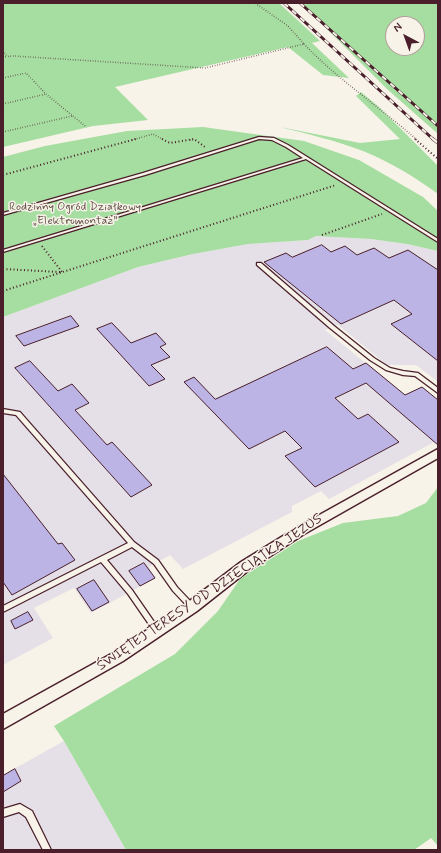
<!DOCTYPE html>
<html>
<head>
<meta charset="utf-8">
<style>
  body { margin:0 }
  #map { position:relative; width:441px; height:853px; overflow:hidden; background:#f7f3e8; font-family:Mynerve,sans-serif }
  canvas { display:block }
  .frame { position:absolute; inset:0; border:4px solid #4a1f2b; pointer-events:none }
  .north { position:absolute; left:385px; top:16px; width:40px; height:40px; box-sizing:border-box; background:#f7f3e8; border:1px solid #b29e9c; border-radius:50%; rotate:319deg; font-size:11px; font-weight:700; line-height:16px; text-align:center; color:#4a1f2b }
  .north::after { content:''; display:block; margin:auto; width:14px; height:18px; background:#4a1f2b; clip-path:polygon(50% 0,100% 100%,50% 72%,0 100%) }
</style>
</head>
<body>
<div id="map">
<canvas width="441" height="853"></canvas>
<div class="frame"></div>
<div class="north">N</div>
</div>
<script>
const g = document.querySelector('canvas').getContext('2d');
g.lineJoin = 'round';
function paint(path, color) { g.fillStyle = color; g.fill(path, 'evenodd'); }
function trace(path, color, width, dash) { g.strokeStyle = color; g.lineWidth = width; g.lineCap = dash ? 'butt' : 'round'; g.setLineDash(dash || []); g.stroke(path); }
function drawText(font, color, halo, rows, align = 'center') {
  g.font = font + ' Mynerve,sans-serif'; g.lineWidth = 3; g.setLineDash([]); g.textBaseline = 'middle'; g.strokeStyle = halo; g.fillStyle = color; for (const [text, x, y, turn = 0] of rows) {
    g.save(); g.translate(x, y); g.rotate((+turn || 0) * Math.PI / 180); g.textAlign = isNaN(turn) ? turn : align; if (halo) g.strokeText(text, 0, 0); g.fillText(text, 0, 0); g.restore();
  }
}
paint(new Path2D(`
  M316,236L371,239L407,244L438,251V382L416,365H387L338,325L325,330L405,395L422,387L438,400V440L329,499L321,491L292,506V512L183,569L170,555L149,567L156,578L91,613L74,588L34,608L53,638L3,665V317L138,267L193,254L248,244L308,240Z
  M64,741L126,850H3V775Z`), '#e5e0e7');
paint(new Path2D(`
  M3,3H279L320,41L312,43L349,78L323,75L288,47L115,87L148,120L93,126L3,147Z
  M301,3H438V134L387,89ZM393,24H417V48H393Z
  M361,92L379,107L438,166V194C415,177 390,162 363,151C337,141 308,134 280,127L360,143L400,139L356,96Z
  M203,127L304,141L359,160L423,197L438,211V251L407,244L371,239L316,236L308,240L248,244L193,254L138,267L3,317V157L45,146L127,131Z
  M438,487V846L431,838L414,850H126L64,741L54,726L175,654L218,611L240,579L298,541L343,523L398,516L426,503Z`), '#a6dda1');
const building = new Path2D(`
  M322,245L331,252L345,246L357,255L374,248L389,258L408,250L438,270V361L391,324L412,314L394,300L341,324L264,262L286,253L292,257Z
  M71,316L79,326L24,346L16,336Z
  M112,323L131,343L156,333L166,344L160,347L170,357L151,365L165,379L149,386L97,329Z
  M327,347L353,369L366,363L405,395L422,387L438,400V445L366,383L335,398L358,419L368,414L399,442L315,487L285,456L302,448L285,431L249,449L184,382L194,377L215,399Z
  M30,361L58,391L72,384L89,403L75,410L107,445L112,442L152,485L131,497L15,368Z
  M3,474L58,544L62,543L75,560L12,595L3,582Z
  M144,563L155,578L140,586L129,571Z
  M94,580L109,602L92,611L77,589Z
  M28,612L33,620L15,629L11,621Z
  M15,769L21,781L3,792V776Z`);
paint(building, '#bcb4e5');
trace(building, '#4a1f2b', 1);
const lane = new Path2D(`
  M259,137L274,138L288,145L438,239V242L306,159L3,252V250L303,158L286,147L272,140L259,139L145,175L3,215V213L143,173Z
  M257,263H261L334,326L374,358L390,368L403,371L418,373L438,388V393L415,376L403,375L386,370L370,360L330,328L257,265Z
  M3,409L20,412L134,542L158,560L177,587L194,605L195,607L194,609L192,610L190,609L173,591L154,564L132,547L107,560L132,590L159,629L160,631L159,633L157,634L155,633L128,594L101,562L3,612V606L128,543L16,415L3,413Z
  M20,804L32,811L51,850H43L26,817L19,812L3,817V809Z`);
const street = new Path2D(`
  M438,449V458L304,534L249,570L197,611L123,661L3,729V714L113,653L187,603L241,562L296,528Z`);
trace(lane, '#4a1f2b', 2.5);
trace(street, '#4a1f2b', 3);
trace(new Path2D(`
  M304,44C338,80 380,107 417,140
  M3,51L7,56
  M3,57L14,56L205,68L304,44L288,26L255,3
  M3,78L26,73L46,94L85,126
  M3,104L46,94
  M3,132L72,116
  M132,140L153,134L164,140
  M190,140H195`), '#4a1f2b', 1.5, [0.5, 2]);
trace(new Path2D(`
  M162,139L170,143L194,139L205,147
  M415,139L438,159
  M3,175L136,139
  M322,235L382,214
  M42,246L62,272
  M3,269L60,272
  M3,291L336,185`), '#4a1f2b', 2, [1, 2.5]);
paint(lane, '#f7f3e8');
paint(street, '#f7f3e8');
const railFar1 = new Path2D(`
  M284,3L434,140
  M300,3L438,126`);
const rail = new Path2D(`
  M433,139L438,143`);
trace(railFar1, '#4a1f2b', 3);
trace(rail, '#4a1f2b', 3.5);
trace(railFar1, '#f7f3e8', 2, [5.5]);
trace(rail, '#f7f3e8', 2.5, [7]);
drawText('12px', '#614e48', '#f7f3e8', [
  ["Rodzinny Ogród Działkowy",75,207],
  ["„Elektromontaż”",75,221]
]);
drawText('14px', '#4a1f2b', '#f7f3e8', [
  ["ŚWIĘTEJ TERESY OD DZIECIĄTKA JEZUS",210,593,-34]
]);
</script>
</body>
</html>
